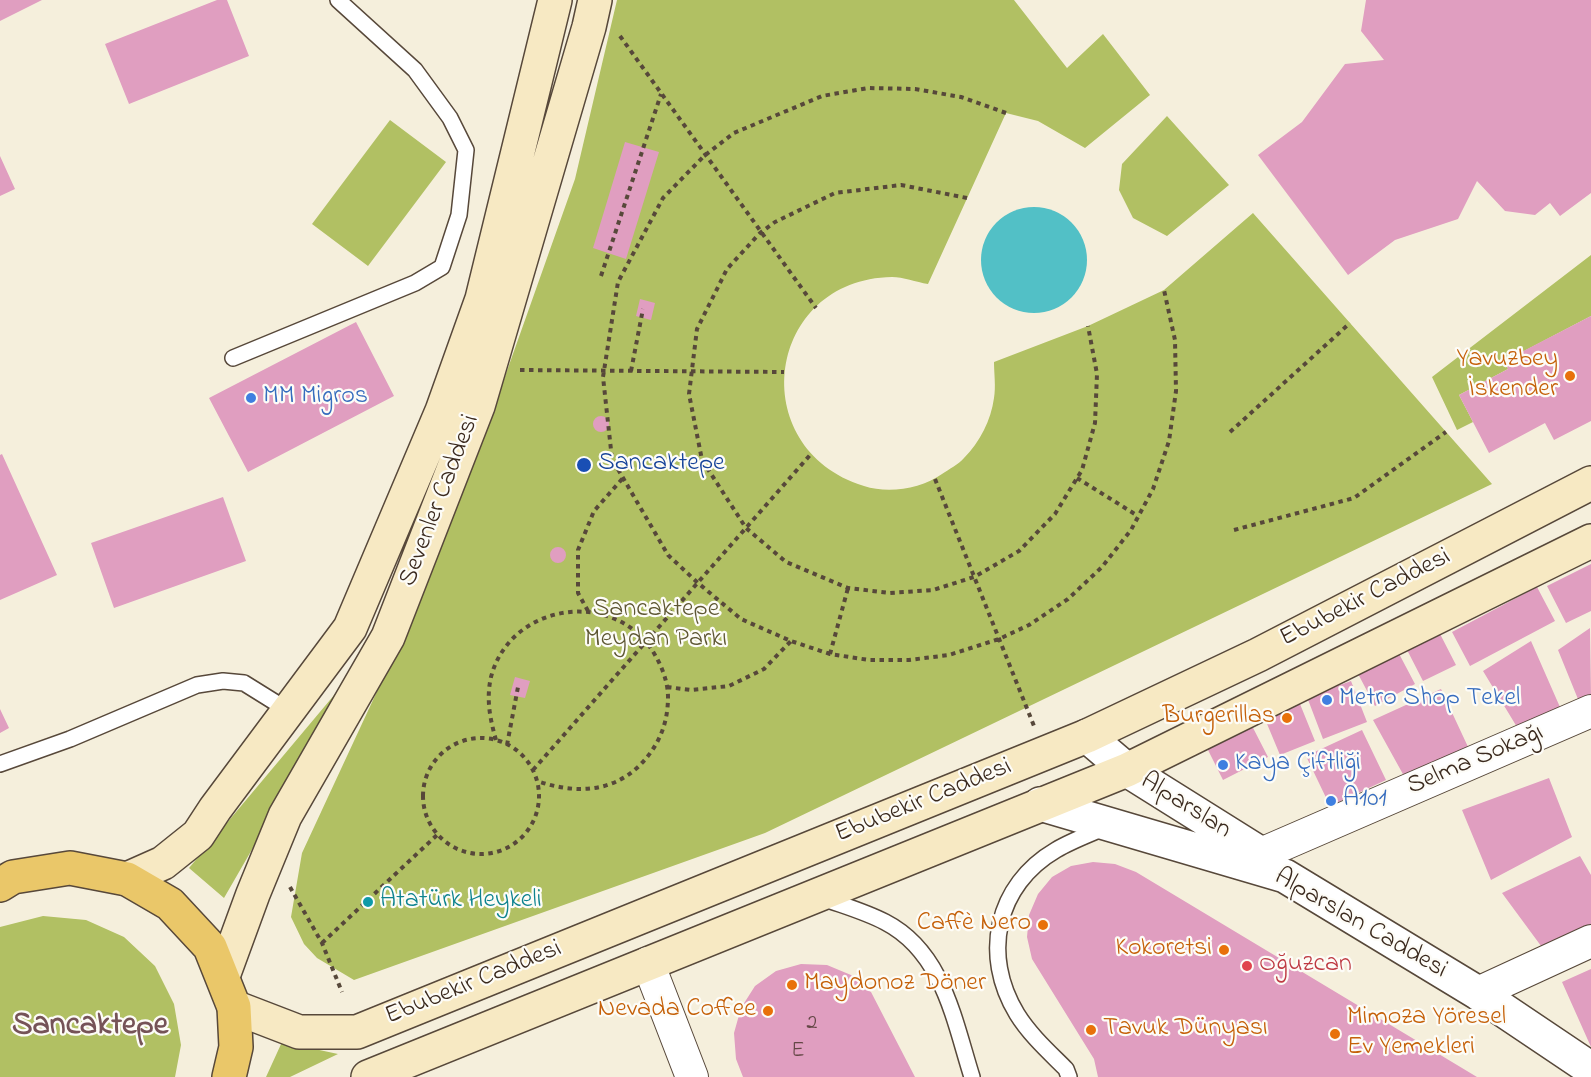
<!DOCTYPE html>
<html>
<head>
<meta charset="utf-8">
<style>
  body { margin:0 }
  canvas { display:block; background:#f5efdc }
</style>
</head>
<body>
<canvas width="1591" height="1077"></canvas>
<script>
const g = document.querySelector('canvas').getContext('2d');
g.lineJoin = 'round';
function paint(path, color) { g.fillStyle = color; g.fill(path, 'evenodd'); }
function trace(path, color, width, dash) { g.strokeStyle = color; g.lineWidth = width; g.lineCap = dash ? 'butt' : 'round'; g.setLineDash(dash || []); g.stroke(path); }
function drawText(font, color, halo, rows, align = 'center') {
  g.font = font + ' "Indie Flower",sans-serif'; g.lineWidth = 4.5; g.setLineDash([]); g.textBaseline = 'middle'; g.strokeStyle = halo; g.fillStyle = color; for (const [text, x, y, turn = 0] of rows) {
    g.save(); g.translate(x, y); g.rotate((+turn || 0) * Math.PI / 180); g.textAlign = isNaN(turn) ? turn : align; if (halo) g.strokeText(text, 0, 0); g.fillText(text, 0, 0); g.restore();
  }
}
paint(new Path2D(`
  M617,0H1014L1067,68L1103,34L1150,95L1085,148L1038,121L1006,113L928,284C916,282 903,277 892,277C766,279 743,448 864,486C888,494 921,489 942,474C949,469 958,465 964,458C980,442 991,420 994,398C996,387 994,373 994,362L1088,326L1164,290L1253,213L1492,484L765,833L354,980L317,958L304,944L291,917L302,853L399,644L497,399L575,179Z
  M1167,116L1229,185L1167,236L1133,218L1119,190L1122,164Z
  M390,120L446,162L368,266L312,224Z
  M1591,255V316L1505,361L1508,369L1459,395L1473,422L1457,430L1432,377Z
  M356,669L224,898L189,868Z
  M43,916L86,920L124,937L155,966L174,1004L181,1045L175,1077H0V927Z
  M282,1042L338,1054L290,1077H266Z`), '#b1c063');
paint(new Path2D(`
  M981 260a53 53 0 1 1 106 0a53 53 0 1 1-106 0Z`), '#52c0c6');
paint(new Path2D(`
  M0,0H42L0,21Z
  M217,0H227L249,56L129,104L105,44Z
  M1366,0H1591V193L1560,216L1550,203L1535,215L1505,211L1477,181L1458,219L1395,240L1348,275L1258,155L1302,122L1345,64L1384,60L1361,31Z
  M625,142L659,152L626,259L593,248Z
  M0,156L15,189L0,196Z
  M640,299L655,303L651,320L636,316Z
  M1591,316V421L1554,440L1545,423L1489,453L1459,395L1508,369L1504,361Z
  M356,322L394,396L248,472L209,398Z
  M593 424a8 8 0 1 1 16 0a8 8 0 1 1-16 0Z
  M2,454L57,575L0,600V455Z
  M223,497L246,561L114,608L91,543Z
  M550 555a8 8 0 1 1 16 0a8 8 0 1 1-16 0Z
  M1591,564V611L1566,623L1547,586Z
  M1537,587L1555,621L1470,666L1452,632Z
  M1590,628L1591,699L1580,704L1558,650Z
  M1438,630L1456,665L1423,681L1405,646Z
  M1531,641L1563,714L1520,732L1483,671Z
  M1396,648L1415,684L1375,706L1356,670Z
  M515,677L530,681L525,698L510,695Z
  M1351,681L1367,722L1323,739L1307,697Z
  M1441,689L1469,749L1404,776L1373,720Z
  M1300,704L1315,741L1280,755L1265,719Z
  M0,709L9,728L0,733Z
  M1250,722L1268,757L1223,780L1205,744Z
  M1362,730L1386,780L1330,806L1306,756Z
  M1549,778L1572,837L1491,880L1462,810Z
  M1580,856L1591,875V925L1544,950L1502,893Z
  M1093,862L1115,864L1136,872L1477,1077H1098L1094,1059L1032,959L1027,937L1029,915L1038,894L1052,877L1071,866Z
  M801,964L827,965L851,975L871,992L915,1077H743L736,1059L734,1033L741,1008L755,986L776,971Z
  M1591,969V1047L1562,982Z`), '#e09ec0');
const service = new Path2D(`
  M233,358L415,283L442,267L459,215L466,150L450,118L415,70L338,0
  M0,764L70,739L197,685L223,681L244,683L289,711
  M820,897C841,905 864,911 885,922C943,952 954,1020 972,1077
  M1069,1077L1066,1069C1049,1052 1030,1035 1017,1014C981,955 996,885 1056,850C1071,841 1090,834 1106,827`);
const minor = new Path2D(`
  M1261,854L1591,711
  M648,963L692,1077
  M1478,993L1591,941`);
const tertiary = new Path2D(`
  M1087,736L1127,770L1261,854L1271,862
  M1040,804L1285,876L1478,993L1591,1069`);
const secondary = new Path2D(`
  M127,879L163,863L198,835L215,809L350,628L442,411L482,299L555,0
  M223,976L253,894L285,816L388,637L478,406L589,27L595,0
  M234,1007L299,1032H357L1087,736L1258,655L1591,483
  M368,1077L1127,770L1591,541`);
const primary = new Path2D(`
  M0,885L13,877L70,868L127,879L170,904L210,947L234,1007L236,1047L229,1077`);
trace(service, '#57483a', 18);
trace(minor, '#57483a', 34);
trace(tertiary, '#57483a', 36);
trace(secondary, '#57483a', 36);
trace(primary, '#57483a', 36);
trace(new Path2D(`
  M620,36L816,308
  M1006,113L961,97L915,89L868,88L822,96L734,133L704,156L663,198L618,282L603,377L612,459L668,555L698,583L741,619L791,641L830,654L869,660H909L949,655L999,639L1029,625L1068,599L1102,567L1131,530L1153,489L1169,441L1176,391L1175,340L1164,290
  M967,198L901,185L835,193L775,222L760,233L727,269L697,329L689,394L702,460L746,528L786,562L848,588L890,593L933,590L974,577L1019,551L1055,514L1082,470L1095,423L1097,374L1088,326
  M601,276L661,94
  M520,370L784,372
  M631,371L643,309
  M1230,432L1350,323
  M1077,478L1138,516
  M935,479L1034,726
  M1234,530L1354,498L1446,432
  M588,611L578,593V550L594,511L623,478
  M830,654L848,588
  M667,687L691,690L729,686L764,669L791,641
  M423 796a58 58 0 1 1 116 0a58 58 0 1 1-116 0Z
  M496,740C490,719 486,699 491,677C510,604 611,588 652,650C661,664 668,681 668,697C668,725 658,747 639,766C610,794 572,793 537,781
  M507,745L518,687
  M533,770L811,454
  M290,887L322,943L342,992
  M322,943L437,835`), '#57483a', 4, [4.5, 4.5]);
trace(service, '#fff', 15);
trace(minor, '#fff', 32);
trace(tertiary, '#fff', 33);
trace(secondary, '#f7e9c3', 33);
trace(primary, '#eac769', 33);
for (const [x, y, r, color] of [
  [1570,376,6,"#e8710a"],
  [251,398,6,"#3f7fe0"],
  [584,465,8,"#1a4fb4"],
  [1327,700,6,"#3f7fe0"],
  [1287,718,6,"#e8710a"],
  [1223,765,6,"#3f7fe0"],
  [1331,801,6,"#3f7fe0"],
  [368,902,6,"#0f9aa8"],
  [1043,925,6,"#e8710a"],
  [1224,950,6,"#e8710a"],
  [1247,966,6,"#e0444e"],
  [792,985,6,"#e8710a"],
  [768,1011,6,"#e8710a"],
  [1091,1030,6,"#e8710a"],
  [1335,1034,6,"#e8710a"]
]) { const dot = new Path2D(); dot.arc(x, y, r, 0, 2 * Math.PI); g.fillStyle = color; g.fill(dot); trace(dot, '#fdfcf7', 2); }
drawText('22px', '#644746', null, [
  ["2",812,1024],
  ["E",798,1052]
]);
drawText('26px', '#c56008', '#fdfcf7', [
  ["Yavuzbey",1558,361],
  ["İskender",1558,391],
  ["Burgerillas",1275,718],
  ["Caffè Nero",1031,925],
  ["Kokoretsi",1212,950],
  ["Maydonoz Döner",804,985,"left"],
  ["Nevada Coffee",756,1011],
  ["Mimoza Yöresel",1347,1019,"left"],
  ["Ev Yemekleri",1347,1049,"left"],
  ["Tavuk Dünyası",1103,1030,"left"]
], 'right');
drawText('26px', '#366cbe', '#fdfcf7', [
  ["MM Migros",263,398],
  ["Metro Shop Tekel",1339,700],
  ["Kaya Çiftliği",1235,765],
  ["A101",1343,801]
], 'left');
drawText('26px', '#164399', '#fdfcf7', [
  ["Sancaktepe",598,465]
], 'left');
drawText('26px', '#3b2a1e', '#fdfcf7', [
  ["Sevenler Caddesi",441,501,-69],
  ["Ebubekir Caddesi",1366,599,-27],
  ["Selma Sokağı",1476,761,-23],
  ["Ebubekir Caddesi",924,802,-22],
  ["Alparslan",1185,807,32],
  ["Alparslan Caddesi",1360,925,30],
  ["Ebubekir Caddesi",474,984,-22]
]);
drawText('26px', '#5e5733', '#fdfcf7', [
  ["Sancaktepe",656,611],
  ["Meydan Parkı",656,641]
]);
drawText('26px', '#0d838f', '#fdfcf7', [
  ["Atatürk Heykeli",380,902]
], 'left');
drawText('26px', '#be3a42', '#fdfcf7', [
  ["Oğuzcan",1259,966]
], 'left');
drawText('bold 32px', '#755357', '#fdfcf7', [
  ["Sancaktepe",90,1028]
]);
</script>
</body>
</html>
